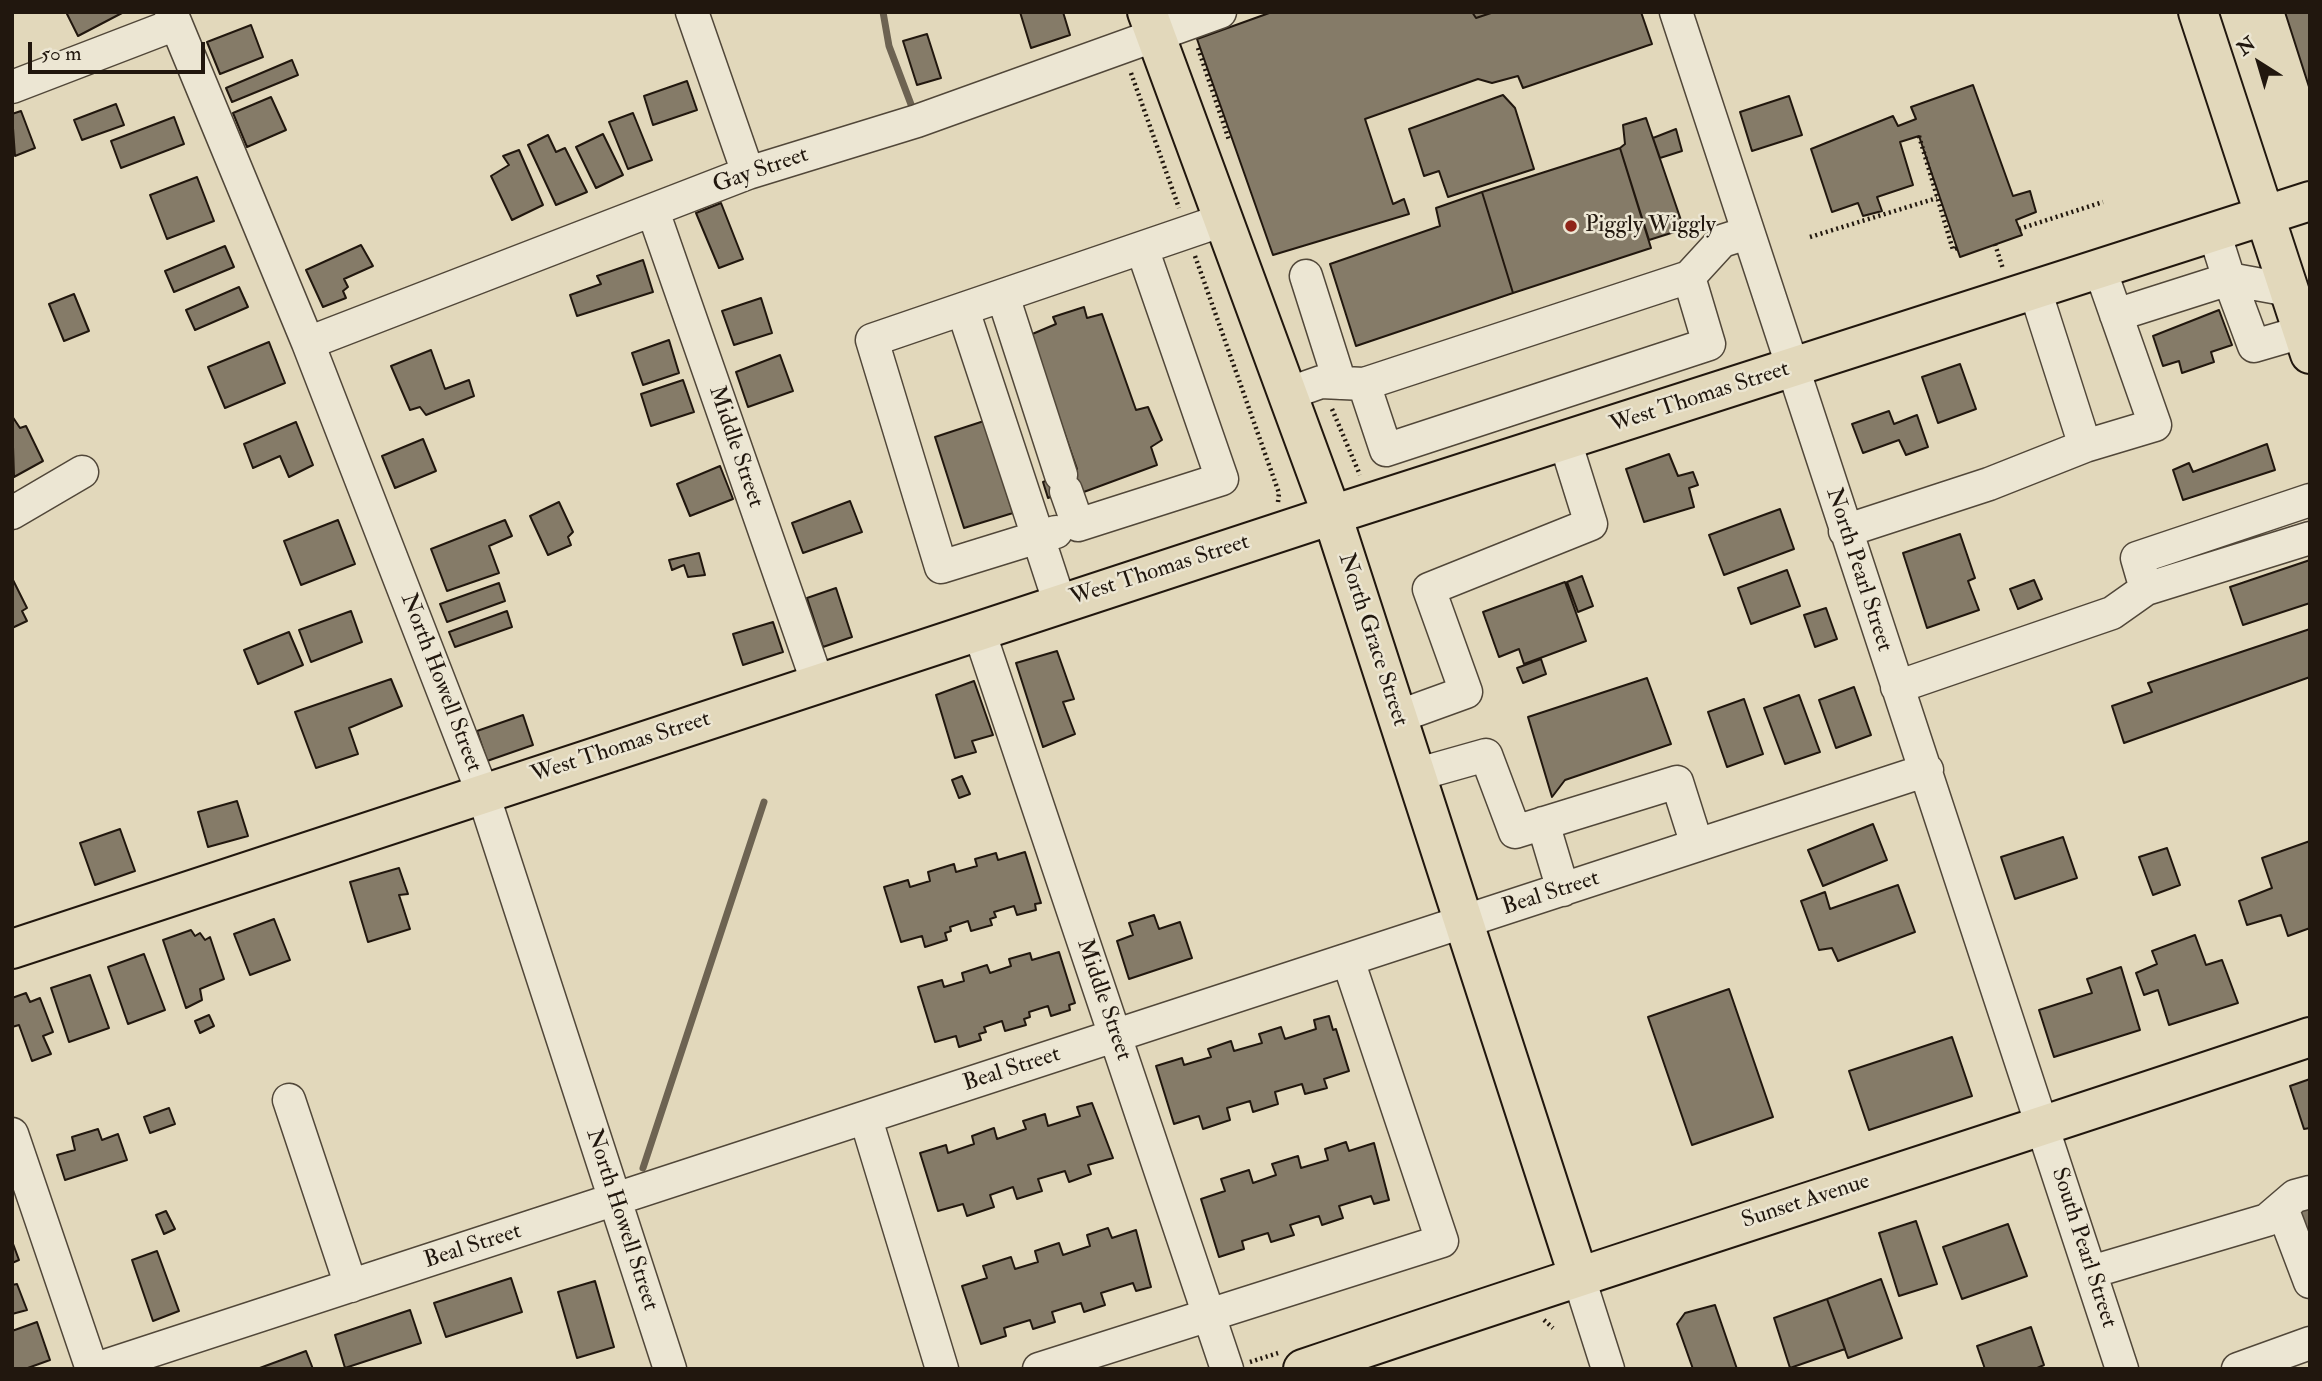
<!DOCTYPE html>
<html>
<head>
<meta charset="utf-8">
<style>
  body { margin:0 }
  #map { position:relative; width:2322px; height:1381px; overflow:hidden; background:#e2d8bb; font-family:"IM FELL Double Pica",serif }
  canvas { display:block }
  .frame { position:absolute; inset:0; border:14px solid #21170e; pointer-events:none }
  .north { position:absolute; left:2224px; top:28px; width:70px; height:70px; -webkit-text-stroke:5px #ece6d3; paint-order:stroke; rotate:323deg; font-size:19px; font-weight:700; line-height:28px; text-align:center; color:#21170e }
  .north::after { content:''; display:block; margin:auto; width:24px; height:32px; background:#21170e; clip-path:polygon(50% 0,100% 100%,50% 72%,0 100%) }
  .scale { position:absolute; left:28px; top:42px; width:177px; height:32px; box-sizing:border-box; border:4px solid #21170e; border-top:0; padding-left:9px; font-size:21px; line-height:24px; white-space:nowrap; color:#21170e; -webkit-text-stroke:5px #ece6d3; paint-order:stroke }
</style>
</head>
<body>
<div id="map">
<canvas width="2322" height="1381"></canvas>
<div class="frame"></div>
<div class="north">N</div>
<div class="scale">50 m</div>
</div>
<script>
const g = document.querySelector('canvas').getContext('2d');
g.lineJoin = 'round';
function trace(path, color, width, dash) { g.strokeStyle = color; g.lineWidth = width; g.lineCap = dash ? 'butt' : 'round'; g.setLineDash(dash || []); g.stroke(path); }
function paint(path, color) { g.fillStyle = color; g.fill(path, 'evenodd'); }
function drawText(font, color, halo, rows, align = 'center') {
  g.font = font + ' "IM FELL Double Pica",serif'; g.lineWidth = 5; g.setLineDash([]); g.textBaseline = 'middle'; g.strokeStyle = halo; g.fillStyle = color; for (const [text, x, y, turn = 0] of rows) {
    g.save(); g.translate(x, y); g.rotate((+turn || 0) * Math.PI / 180); g.textAlign = isNaN(turn) ? turn : align; if (halo) g.strokeText(text, 0, 0); g.fillText(text, 0, 0); g.restore();
  }
}
trace(new Path2D(`
  M883,12L889,46L915,115
  M643,1168L764,802`), '#6d6352', 7);
const building = new Path2D(`
  M66,12H121L122,13L78,36Z
  M1020,12H1063L1070,35L1031,48Z
  M1272,12H1472L1476,18L1494,12H1641L1652,44L1523,88L1518,76L1492,83L1478,79L1365,119L1393,204L1404,199L1409,214L1273,255L1197,39Z
  M1472,12H1494L1476,18Z
  M2285,12H2310V90Z
  M251,25L263,57L220,74L207,42Z
  M927,34L941,78L917,85L903,41Z
  M292,60L298,75L232,102L226,88Z
  M687,81L697,110L653,125L644,96Z
  M1973,85L2013,196L2030,191L2036,212L2016,220L2022,235L1960,257L1919,136L1900,142L1913,185L1877,197L1882,211L1863,216L1858,203L1832,212L1811,149L1893,116L1898,126L1916,119L1911,107Z
  M1503,95L1515,108L1534,169L1448,197L1439,171L1424,176L1409,129Z
  M1789,96L1802,135L1752,151L1740,112Z
  M271,97L286,130L247,147L233,113Z
  M116,104L124,125L82,140L74,120Z
  M21,111L35,148L15,156L12,114Z
  M633,113L652,160L628,169L609,122Z
  M174,117L184,144L121,168L111,141Z
  M1646,118L1684,229L1649,240L1620,148L1625,144L1623,125Z
  M1676,129L1682,151L1660,158L1653,138Z
  M603,134L623,175L596,188L576,147Z
  M548,135L556,152L565,148L587,192L556,205L528,145Z
  M1620,148L1651,248L1513,293L1482,192Z
  M519,150L543,205L512,220L491,176L509,165L503,156Z
  M197,177L214,221L167,239L150,195Z
  M1482,192L1513,293L1356,346L1330,264L1440,226L1436,208Z
  M721,203L743,259L719,268L696,213Z
  M361,245L373,266L344,279L348,287L343,291L346,298L323,307L306,270Z
  M225,246L234,267L174,292L165,271Z
  M643,260L653,292L577,316L570,295L601,284L597,276Z
  M239,287L248,307L195,330L186,310Z
  M74,294L89,331L64,341L49,304Z
  M761,298L772,333L734,345L722,311Z
  M1084,307L1087,318L1102,314L1136,410L1148,407L1162,440L1151,447L1157,465L1081,493L1078,487L1048,498L1043,482L1077,469L1030,335L1056,324L1053,317Z
  M2219,310L2232,345L2211,352L2214,362L2182,373L2179,361L2163,366L2153,336Z
  M669,340L679,373L643,385L632,353Z
  M269,342L285,383L225,408L208,367Z
  M431,350L445,389L469,380L474,396L426,415L420,407L410,410L391,366Z
  M780,355L793,391L748,407L736,372Z
  M1960,364L1976,409L1938,423L1922,377Z
  M683,380L694,412L651,426L641,394Z
  M1889,411L1894,424L1917,415L1928,447L1906,455L1899,440L1863,453L1852,424Z
  M12,416L20,428L26,426L43,461L14,477Z
  M984,421L1013,513L964,528L935,437Z
  M296,422L313,465L289,477L280,456L253,468L244,444Z
  M423,439L436,471L395,488L382,456Z
  M2267,444L2275,470L2183,500L2173,470L2189,463L2193,472Z
  M1669,454L1678,476L1693,472L1698,485L1689,488L1694,507L1644,522L1626,469Z
  M720,466L733,499L690,516L677,484Z
  M850,501L862,532L803,553L792,523Z
  M559,502L573,532L568,537L571,545L548,555L530,516Z
  M1780,509L1794,549L1724,575L1709,535Z
  M338,520L355,564L301,585L284,541Z
  M505,520L512,536L489,546L499,573L447,591L431,549Z
  M1960,534L1975,578L1968,581L1979,610L1927,628L1903,553Z
  M699,553L705,575L688,577L684,565L672,570L669,560Z
  M2310,560V603L2243,625L2230,587Z
  M1787,570L1800,606L1751,624L1738,588Z
  M1582,576L1593,606L1578,612L1567,582Z
  M12,578L27,608L22,611L27,621L12,628Z
  M2034,580L2042,599L2018,609L2010,589Z
  M1565,582L1586,641L1524,664L1519,649L1499,657L1483,612Z
  M499,583L505,601L447,622L440,604Z
  M836,588L852,637L823,647L807,598Z
  M1826,608L1837,639L1815,647L1804,615Z
  M351,611L362,642L311,662L299,630Z
  M507,611L512,627L455,647L449,632Z
  M773,622L783,652L743,665L733,634Z
  M2310,629V677L2124,743L2112,706L2152,692L2148,683Z
  M289,632L303,665L258,684L244,650Z
  M1057,651L1074,699L1063,702L1075,734L1043,747L1016,663Z
  M1541,659L1546,674L1523,683L1517,668Z
  M1647,678L1671,744L1565,780L1552,797L1528,717Z
  M391,679L402,706L349,728L358,754L316,768L295,712Z
  M974,681L993,735L972,741L976,752L955,758L936,695Z
  M1854,687L1871,735L1836,748L1819,700Z
  M1799,695L1820,752L1785,764L1764,708Z
  M1744,699L1763,754L1727,767L1708,712Z
  M523,715L533,745L487,761L477,731Z
  M962,776L970,794L959,798L952,780Z
  M237,801L248,836L208,847L198,812Z
  M1873,824L1887,860L1823,886L1808,850Z
  M120,829L135,871L95,885L80,843Z
  M2063,837L2077,878L2015,899L2001,857Z
  M2310,841V928L2288,936L2281,915L2247,925L2239,901L2272,888L2262,858Z
  M2167,848L2180,885L2153,895L2139,857Z
  M1025,852L1041,903L1035,904L1036,910L1017,915L1014,906L994,912L996,917L990,919L992,925L971,931L968,921L950,927L951,931L945,933L947,940L925,947L922,936L901,942L884,887L908,880L910,887L930,881L928,872L954,864L956,872L977,866L975,859L996,853L998,860Z
  M399,868L408,894L399,895L410,929L368,942L350,882Z
  M1898,885L1915,932L1838,961L1832,948L1819,950L1801,901L1825,892L1830,909Z
  M1154,915L1159,929L1180,922L1192,958L1129,979L1117,941L1133,935L1129,923Z
  M274,919L290,960L250,975L234,934Z
  M191,930L195,936L200,933L205,940L210,937L224,979L200,989L202,1000L186,1008L163,940Z
  M2195,935L2206,965L2222,960L2238,1003L2169,1025L2158,990L2144,995L2136,973L2157,964L2152,951Z
  M1059,952L1075,1003L1069,1005L1070,1010L1051,1016L1048,1006L1029,1012L1030,1017L1024,1019L1026,1025L1005,1031L1002,1021L984,1027L986,1032L979,1034L981,1040L959,1047L956,1036L935,1042L918,987L942,980L944,987L964,981L962,973L987,965L990,973L1011,966L1009,959L1030,953L1032,960Z
  M144,954L165,1010L128,1024L108,967Z
  M2121,967L2140,1030L2054,1057L2039,1010L2092,993L2087,979Z
  M90,975L109,1028L69,1042L51,988Z
  M1729,989L1773,1117L1692,1145L1648,1017Z
  M26,993L30,1002L40,998L53,1032L43,1036L51,1054L32,1061L19,1025L12,1027V998Z
  M209,1015L214,1026L200,1033L195,1021Z
  M1329,1016L1333,1030L1336,1029L1349,1071L1324,1079L1327,1088L1305,1094L1302,1084L1275,1092L1278,1104L1253,1112L1250,1101L1227,1108L1230,1120L1203,1129L1199,1116L1174,1124L1156,1066L1182,1058L1184,1065L1211,1057L1208,1049L1231,1041L1234,1051L1262,1043L1259,1034L1281,1027L1285,1039L1316,1029L1314,1020Z
  M1952,1037L1972,1096L1869,1130L1849,1071Z
  M2310,1079V1128L2304,1129L2290,1086Z
  M1092,1103L1113,1158L1088,1165L1091,1174L1069,1182L1065,1171L1038,1179L1042,1191L1017,1199L1013,1187L990,1195L994,1207L967,1216L963,1204L938,1211L920,1153L946,1145L948,1153L974,1144L972,1136L994,1128L997,1139L1026,1129L1023,1121L1045,1114L1048,1126L1080,1116L1077,1107Z
  M169,1108L175,1124L150,1133L144,1117Z
  M98,1129L102,1140L118,1134L127,1160L65,1180L57,1155L75,1150L72,1137Z
  M1346,1142L1349,1151L1374,1143L1389,1200L1374,1204L1371,1196L1339,1206L1343,1218L1322,1225L1319,1216L1290,1225L1294,1235L1271,1242L1268,1233L1242,1241L1244,1249L1219,1257L1201,1199L1225,1191L1221,1179L1249,1170L1253,1183L1276,1175L1272,1164L1298,1156L1301,1168L1328,1160L1325,1149Z
  M2310,1206V1250L2296,1210Z
  M166,1211L175,1229L164,1234L156,1215Z
  M1916,1221L1937,1284L1899,1296L1879,1233Z
  M2008,1224L2027,1276L1962,1299L1943,1247Z
  M1108,1228L1112,1238L1136,1230L1151,1287L1136,1291L1133,1283L1101,1293L1105,1305L1084,1312L1081,1303L1052,1312L1055,1322L1033,1329L1030,1320L1004,1328L1006,1336L981,1344L962,1286L987,1278L983,1266L1011,1257L1015,1269L1038,1262L1035,1251L1059,1243L1063,1255L1090,1246L1087,1235Z
  M12,1241L19,1260L12,1263Z
  M157,1251L179,1311L153,1321L132,1260Z
  M511,1278L522,1312L446,1337L434,1303Z
  M1881,1279L1902,1338L1848,1358L1827,1299Z
  M595,1281L614,1347L577,1358L558,1292Z
  M17,1284L27,1310L12,1314V1285Z
  M1827,1299L1845,1349L1790,1368L1774,1318Z
  M1715,1305L1737,1369H1693L1677,1324L1685,1313Z
  M410,1310L421,1343L345,1368L335,1335Z
  M37,1322L50,1360L25,1369H12V1331Z
  M2031,1327L2044,1365L2035,1369H1985L1977,1346Z
  M306,1351L313,1369H257Z`);
paint(building, '#857b68');
trace(building, '#21170e', 2);
const minor = new Path2D(`
  M171,12L308,343L483,794L670,1369
  M692,12L748,173
  M1676,12L2122,1369
  M12,87L176,24
  M653,211L818,684
  M1306,276L1340,383
  M2229,279L2254,346L2302,332
  M2229,279L2289,290
  M1003,296L1061,475
  M963,310L1038,537L1056,532
  M2116,315L2229,279L2214,232
  M308,343L748,173L917,121L1220,12
  M1364,384L1386,450L1709,344L1689,277
  M1287,394L1321,382L1364,384L1689,277L1722,241L1747,233
  M2085,446L2155,425L2100,269
  M1066,491L1078,525L1222,479L1142,248
  M12,513L82,472
  M1845,531L1989,484L2085,446L2035,290
  M2146,589L2137,558L2310,500
  M1060,604L1038,537L941,567L872,340L1223,220
  M979,631L1227,1369
  M1897,687L2112,613L2146,589L2310,538
  M1397,717L1466,692L1429,589L1591,524L1565,441
  M1415,775L1486,755L1515,832L1677,782L1697,845
  M1543,823L1563,890
  M289,1100L351,1286
  M866,1119L942,1369
  M12,1134L92,1369
  M2282,1208L2310,1282
  M2091,1272L2267,1220L2295,1196L2310,1192
  M1578,1275L1608,1369
  M96,1369L1927,770
  M1039,1369L1442,1241L1348,960
  M2238,1369L2310,1343`);
const major = new Path2D(`
  M1147,12L1332,515L1578,1275
  M2198,12L2310,354
  M12,949L1332,515L2310,201
  M1303,1369C1638,1255 1975,1150 2310,1037`);
trace(minor, '#514739', 35);
trace(major, '#21170e', 42);
trace(new Path2D(`
  M1198,48L1229,140
  M1131,73L1179,208
  M1919,136L1953,250L1957,248
  M2019,229L2103,202
  M1810,237L1937,198
  M1995,244L2003,269
  M1195,256L1279,493L1278,502
  M1332,409L1360,475
  M1544,1320L1553,1328
  M1250,1362L1278,1353`), '#21170e', 4.5, [2, 3.5]);
trace(minor, '#ece6d3', 32);
trace(major, '#e2d8bb', 38);
for (const [x, y, r, color] of [
  [1571,226,7,"#8f2418"]
]) { const dot = new Path2D(); dot.arc(x, y, r, 0, 2 * Math.PI); g.fillStyle = color; g.fill(dot); trace(dot, '#ece6d3', 2.5); }
drawText('23px', '#21170e', '#ece6d3', [
  ["Gay Street",761,171,-19],
  ["West Thomas Street",1700,398,-18],
  ["Middle Street",735,447,71],
  ["North Pearl Street",1858,570,72],
  ["West Thomas Street",1160,571,-18],
  ["North Grace Street",1372,640,72],
  ["North Howell Street",440,683,69],
  ["West Thomas Street",621,748,-18],
  ["Beal Street",1551,894,-18],
  ["Middle Street",1103,1000,71],
  ["Beal Street",1012,1070,-18],
  ["Sunset Avenue",1806,1202,-18],
  ["North Howell Street",621,1220,72],
  ["Beal Street",473,1247,-18],
  ["South Pearl Street",2083,1248,72]
]);
drawText('23px', '#21170e', '#ece6d3', [
  ["Piggly Wiggly",1585,226]
], 'left');
</script>
</body>
</html>
